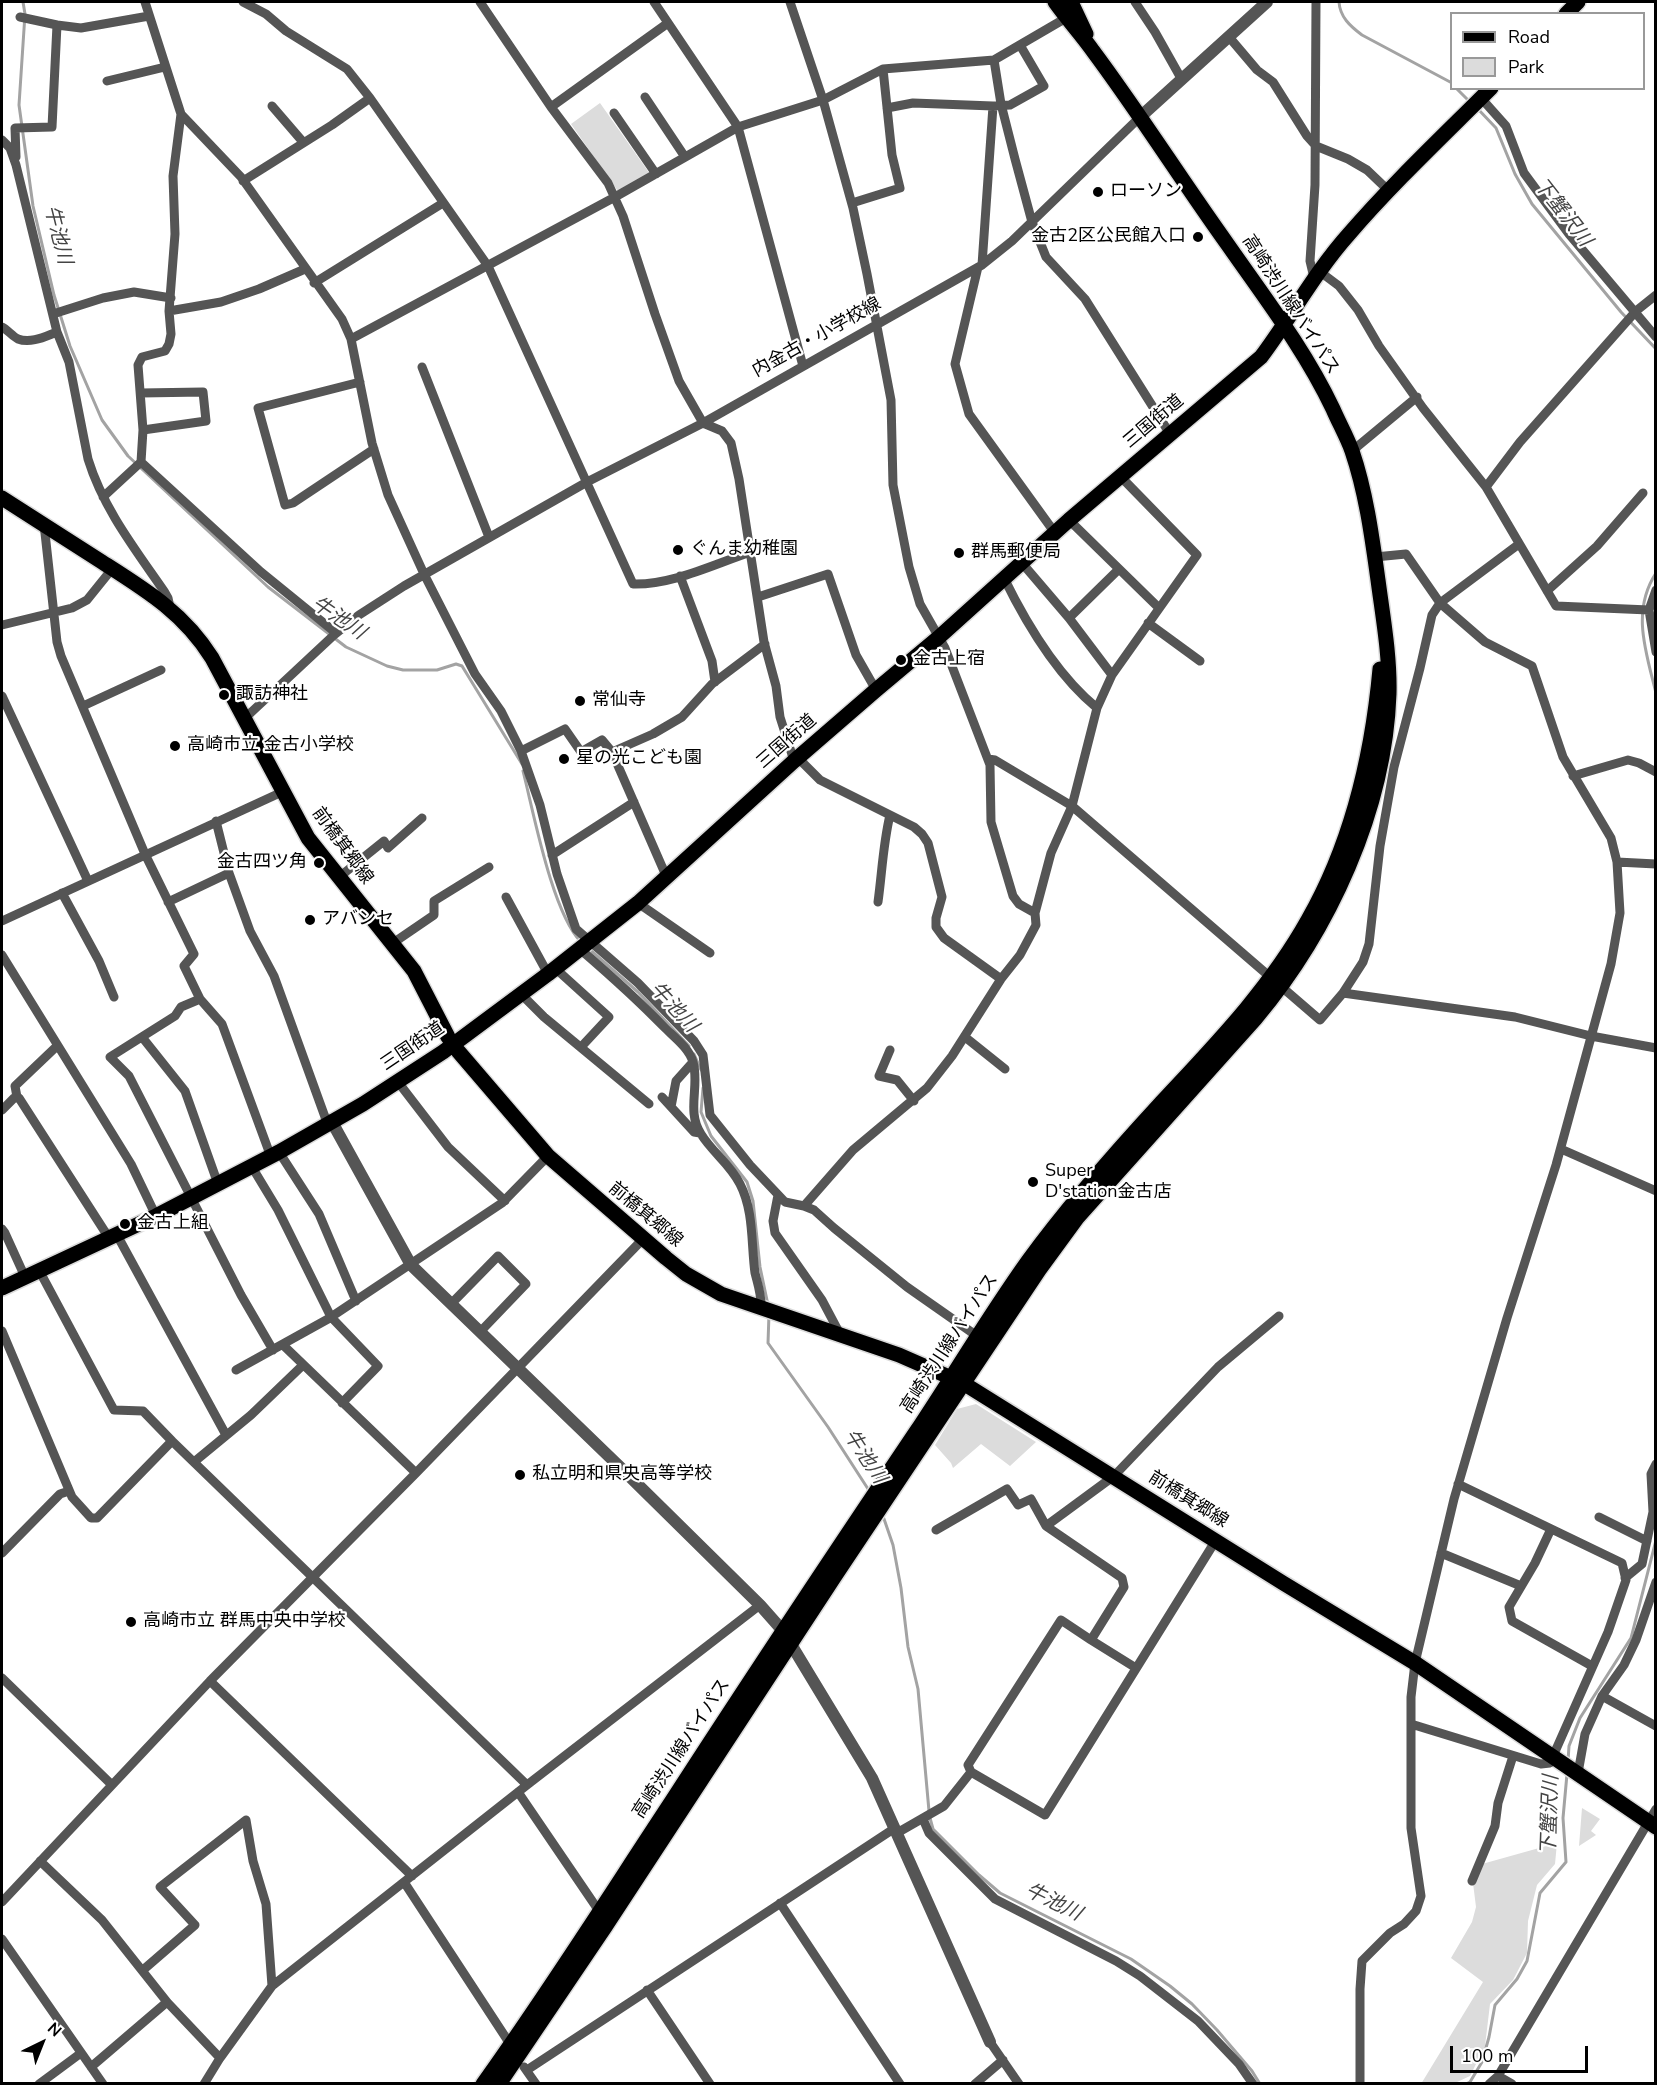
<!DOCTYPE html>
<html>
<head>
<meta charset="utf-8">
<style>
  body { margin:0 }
  #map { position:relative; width:1657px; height:2085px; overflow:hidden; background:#fff; font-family:"Nunito Sans",sans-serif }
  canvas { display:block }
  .frame { position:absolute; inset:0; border:3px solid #000; pointer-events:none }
  .legend { position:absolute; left:1450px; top:12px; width:195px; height:78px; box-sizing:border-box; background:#fff; border:2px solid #999; margin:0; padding:8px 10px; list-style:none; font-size:18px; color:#000 }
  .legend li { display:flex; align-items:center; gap:12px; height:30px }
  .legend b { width:30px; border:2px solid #999 }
  .north { position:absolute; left:12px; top:2013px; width:60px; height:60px; -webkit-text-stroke:4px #fff; paint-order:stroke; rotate:43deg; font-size:16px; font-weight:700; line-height:24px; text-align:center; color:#000 }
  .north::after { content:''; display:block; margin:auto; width:21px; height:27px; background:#000; clip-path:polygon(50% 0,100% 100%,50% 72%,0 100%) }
  .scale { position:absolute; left:1450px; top:2046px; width:138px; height:27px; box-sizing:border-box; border:3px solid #000; border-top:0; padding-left:8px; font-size:18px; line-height:21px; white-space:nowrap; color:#000; -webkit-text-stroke:4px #fff; paint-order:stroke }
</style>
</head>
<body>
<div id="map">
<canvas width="1657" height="2085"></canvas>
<div class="frame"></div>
<ul class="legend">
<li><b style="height:8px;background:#000"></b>Road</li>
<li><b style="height:16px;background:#dcdcdc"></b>Park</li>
</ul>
<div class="north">N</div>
<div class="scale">100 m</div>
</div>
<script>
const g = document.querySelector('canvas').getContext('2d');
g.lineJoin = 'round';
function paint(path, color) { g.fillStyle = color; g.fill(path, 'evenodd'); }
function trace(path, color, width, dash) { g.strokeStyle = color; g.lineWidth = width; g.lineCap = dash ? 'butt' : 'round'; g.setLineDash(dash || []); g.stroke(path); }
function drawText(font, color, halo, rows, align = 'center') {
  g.font = font + ' "Nunito Sans","Noto Sans JP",sans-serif'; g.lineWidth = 4.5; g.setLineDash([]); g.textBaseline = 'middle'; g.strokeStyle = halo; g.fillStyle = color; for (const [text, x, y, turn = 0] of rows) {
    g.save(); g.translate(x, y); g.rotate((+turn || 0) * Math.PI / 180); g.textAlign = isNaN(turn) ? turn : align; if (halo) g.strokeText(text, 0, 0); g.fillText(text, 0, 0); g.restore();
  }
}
paint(new Path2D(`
  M600,103L650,174L620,191L617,190L571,124Z
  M976,1404L1036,1442L1010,1466L981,1444L953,1468L951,1463L935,1445L957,1409Z
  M1582,1808L1600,1819L1591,1831L1596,1835L1579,1846Z
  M1557,1843L1555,1864L1537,1885L1528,1921L1527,1953L1513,1980L1490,2004L1485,2046L1470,2076L1455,2083L1421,2084L1483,1982L1451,1958L1472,1922L1476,1907L1473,1883L1482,1864Z`), '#dcdcdc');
trace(new Path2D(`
  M23,2L25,14L19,105L33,206L54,295L70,346L102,420L128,456L268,587L346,647L387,666L403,670H437L456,664L462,666L522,764
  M1339,2C1340,17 1350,26 1362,35L1452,83
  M1456,88L1470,102
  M1477,108L1496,128L1515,174L1532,204L1621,312L1656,349
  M1656,573C1631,611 1646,652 1656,693
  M523,771C534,814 552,912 581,942
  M588,948L638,992L689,1046
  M694,1054L701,1070
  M703,1088L701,1112L711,1136L747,1182L753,1201L760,1267L768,1305
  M769,1314L768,1343L828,1427L870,1492
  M883,1516L893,1545L901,1588L908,1647L918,1689L929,1811
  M1568,1761L1569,1746L1580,1718L1631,1638L1656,1540
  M930,1818L933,1829L979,1875L1000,1893L1131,1959L1170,1986L1192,2004L1217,2030L1252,2071L1260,2084
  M1466,2084L1470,2082L1482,2062L1489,2037L1495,2005L1517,1979L1527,1961L1540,1893L1566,1862L1563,1818L1567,1774`), '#a3a3a3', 3);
const primary = new Path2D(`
  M1071,2L1086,34
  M1566,14L1578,2
  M2,498C35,519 69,541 102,562C146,590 184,613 212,658L308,838L414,971L448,1037L458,1051L548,1156L666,1258L686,1274L721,1294L899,1355L963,1383L1283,1583L1415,1663L1656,1827
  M2,1288L156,1216L279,1152L363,1104L443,1052L548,974L638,903L794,761L876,690L938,638L1069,520L1261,357C1291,317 1315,272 1349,234C1393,183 1443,136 1491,88
  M483,2084C549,1992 610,1895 672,1801C752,1677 834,1554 916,1432C954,1375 988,1317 1028,1261C1068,1206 1113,1155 1159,1105C1213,1047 1269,990 1308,920C1352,843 1372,757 1380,669
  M499,2084L605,1927L835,1576L1039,1270L1077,1218L1256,1018C1329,931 1385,810 1389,694C1390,656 1383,618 1378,580C1372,537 1366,492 1352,451C1347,437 1339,423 1333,409C1305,350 1265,298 1228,245C1182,181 1140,114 1093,51C1081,34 1067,19 1055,2`);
trace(primary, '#dbdbdb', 18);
trace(new Path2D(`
  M145,2L181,114L241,177L342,319L351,339L372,443L388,495L424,574L475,674L501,711L521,751L540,805L557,874L576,929L638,983L694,1041L703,1055L710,1115L750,1165L785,1202L804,1206L853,1150L927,1088L952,1056L1001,979L1020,955L1036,925L1035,913L1051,853L1072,806L1097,708L1112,675L1197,555L1120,476
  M243,2L266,14L286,31L347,69L370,98L488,266L633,584C673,585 714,564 751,552
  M480,2L551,107L608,183L623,216L655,314L679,381L703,423L722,431L731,443L739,479L764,642L776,686L780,717L794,761
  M654,2L738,127L803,366
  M790,2L823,100L853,208L867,274L891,400L893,485L909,567L920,604L945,648L990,765L991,822L1013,896L1019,904L1035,913
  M1135,2L1155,32L1182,80
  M20,17L57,25
  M1229,37L1257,70L1273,82L1307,136L1316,146L1348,159L1367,170L1389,191
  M994,60L1001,104L1015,159L1032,222L1046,257L1085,299L1170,434
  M107,81L165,67
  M645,97L685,157
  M1481,98L1506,126L1524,173L1569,234L1656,337
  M272,106L303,142
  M551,107L668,23
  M887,108L913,103L993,106
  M614,113L656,174
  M2,140L10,148L16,165L57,332L69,362L88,459C103,508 135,549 164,591L168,598L170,608
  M16,157L15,128L52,127L57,25L81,28L149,16
  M243,181L332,125L370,98
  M852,203L900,188L892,155L883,69
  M982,265L993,106L1010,105L1044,86L1020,45
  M978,267L955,364L969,414L1055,533
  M1319,271L1339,286L1358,310L1379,346L1423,408L1486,487L1556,606L1649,610
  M1314,278L1310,261L1315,185L1316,2
  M314,283L443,203
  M169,311L221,302L259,289L305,269
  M53,314L103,298L134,292L171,298
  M2,327C8,330 12,336 18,339C31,344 46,336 57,332
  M351,339L615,197L738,127L823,100L883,69L994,60L1066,18
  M422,367L489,537
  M360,382L258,408L285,505L293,503L374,449
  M141,393L203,392L206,421L143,430
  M1352,451L1417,397
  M141,462L261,572L336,633
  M1486,487L1520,442L1636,311L1656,295
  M103,497L141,462L143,430L138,365L142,357L165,351L169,344L171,334L169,311L175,234L173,176L181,114
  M1069,520L1159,608
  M44,524L57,642L61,656L145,854L194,954L184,966L200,999L222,1024L271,1157
  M1022,563L1069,618L1112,675
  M680,576L712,661L715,682
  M1004,578C1026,623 1058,676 1097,708
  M1656,590L1649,610L1656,652
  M1547,591L1597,546L1643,493
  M758,597L828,574L856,655L876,690
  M1069,618L1119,569
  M1148,623L1200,661
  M2,625L72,608L87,600L112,569
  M2,696L88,881
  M83,706L161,670
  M244,719L334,635L359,615L404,586L587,482L703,423L982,265L1012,241L1139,118
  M521,751L565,729L581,752L602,740L612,752
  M798,758L820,780L914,827L922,834L928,843L942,897L936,918V927L944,938L1001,979
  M988,759L995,760L1072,806L1320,1020L1343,993L1363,962L1369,944L1380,846L1394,767L1420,668L1432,615L1440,603L1519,544
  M1573,776L1628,760L1639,763L1656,772
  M216,821L229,873L250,931L274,976L325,1117L332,1122
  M552,855L634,802
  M1617,862L1656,864
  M338,878L384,841L388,848L422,818
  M667,878L612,752L653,734L682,717L712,684L765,644
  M62,893L99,961L114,997
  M506,897L548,974
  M168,902L229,873
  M878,902C882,873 883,844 890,815
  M638,903L710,953
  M2,921L282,792
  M393,943L434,915V901L489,867
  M581,950C610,975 638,1000 664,1027C674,1037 689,1048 693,1062C700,1085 686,1112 701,1134C712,1152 730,1164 740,1184C754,1211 751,1244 755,1273C758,1285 762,1296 761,1309
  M2,955L131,1164L156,1216
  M556,969L609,1017L582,1046
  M1343,993L1515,1017L1591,1036L1656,1048
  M521,994L544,1017L649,1104
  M200,999L181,1007L175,1016L110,1057L129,1076L241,1295L273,1350
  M142,1037L185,1091L218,1184
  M965,1037L1005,1069
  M890,1050L879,1076L897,1080L914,1101
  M398,1082L448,1147L505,1201
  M17,1097L15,1086L57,1046
  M662,1097L694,1132L700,1133
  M671,1107L676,1081L693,1062
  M2,1110L14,1098H19L109,1238
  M1561,1149L1656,1191
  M279,1152L319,1214L356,1301
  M252,1167L278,1210L331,1317L378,1366L342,1403
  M778,1195L773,1221L775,1233L822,1300L840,1334
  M804,1206L814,1210L834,1228L907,1287L977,1336
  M2,1229L5,1233L25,1277
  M117,1235L226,1435
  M39,1270L114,1410L143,1411L172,1441
  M451,1304L498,1256L526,1284L480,1332
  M2,1331L72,1497L91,1518H97L172,1441L527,1785
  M283,1345L416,1473
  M236,1370L328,1319L502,1203L548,1156
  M194,1462L251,1415L303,1365
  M1599,1517L1647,1541
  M1551,1529L1535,1563L1509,1607L1512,1621L1592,1666
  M936,1530L1007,1489L1018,1505L1031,1499L1046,1526
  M1216,1540L1045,1815L971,1772L968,1765L1061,1620L1091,1640L1124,1587L1122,1578L1046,1526L1114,1476L1218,1367L1279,1316
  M2,1553L60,1494L69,1491
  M1441,1553L1521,1586
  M1625,1578L1642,1564L1653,1512L1651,1474L1656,1464
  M1091,1640L1136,1668
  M2,1678L112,1785
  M210,1681L412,1876
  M1602,1696L1656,1726
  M1411,1724L1541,1764L1550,1763L1608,1632L1626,1580L1622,1563L1458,1484
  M1578,1773L1585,1734L1602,1696L1624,1665L1636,1640L1656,1582
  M518,1792L599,1911
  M923,1819L929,1833L995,1899L1116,1961L1140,1976L1198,2021L1239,2064L1253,2084
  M897,1833L944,1806L971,1772
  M40,1861L102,1920L167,2002L220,2058
  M1472,1881L1495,1826L1498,1803L1513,1756
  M404,1882L510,2044
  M2,1902L210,1681L416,1473L643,1239
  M780,1903L900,2084
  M2,1939L103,2084
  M143,1970L195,1925L160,1887L246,1820L253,1861L266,1904L272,1986
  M647,1990L710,2084
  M990,2042L1019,2084
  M91,2067L167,2002
  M524,2067L536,2084
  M527,2070L895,1828
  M1498,2076L1512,2084
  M39,2084L81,2053
  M204,2084L220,2058L272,1986L527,1785L760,1605
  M975,2084L1003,2060
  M1360,2084V1989L1362,1961L1390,1933L1404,1924L1416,1911L1421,1896L1411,1828V1697L1415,1663L1454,1499L1507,1318L1556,1165L1611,964L1620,913L1617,862L1611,838L1563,757L1532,666L1485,642L1440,603L1406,554L1375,557
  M1489,2084L1498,2076L1656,1809`), '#555', 9);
trace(new Path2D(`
  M1139,118L1267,2
  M332,1122L411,1265L621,1468L760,1605L783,1631L872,1778L990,2042`), '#555', 12);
trace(primary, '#000', 15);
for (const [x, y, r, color] of [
  [1098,192,6,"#000"],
  [1198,237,6,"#000"],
  [678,550,6,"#000"],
  [959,553,6,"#000"],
  [901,660,6,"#000"],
  [224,695,6,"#000"],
  [580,701,6,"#000"],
  [175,746,6,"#000"],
  [564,759,6,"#000"],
  [319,863,6,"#000"],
  [310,920,6,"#000"],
  [1033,1182,6,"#000"],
  [125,1224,6,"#000"],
  [520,1475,6,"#000"],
  [131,1622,6,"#000"]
]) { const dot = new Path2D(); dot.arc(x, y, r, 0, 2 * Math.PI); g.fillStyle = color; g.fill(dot); trace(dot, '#fff', 2); }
drawText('18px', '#000', '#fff', [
  ["ローソン",1110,192],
  ["金古2区公民館入口",1186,237,"right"],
  ["ぐんま幼稚園",690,550],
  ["群馬郵便局",971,553],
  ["金古上宿",913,660],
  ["諏訪神社",236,695],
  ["常仙寺",592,701],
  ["高崎市立 金古小学校",187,746],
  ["星の光こども園",576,759],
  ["金古四ツ角",307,863,"right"],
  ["アバンセ",322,920],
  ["Super",1045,1172],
  ["D'station金古店",1045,1193],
  ["金古上組",137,1224],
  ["私立明和県央高等学校",532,1475],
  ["高崎市立 群馬中央中学校",143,1622]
], 'left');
drawText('18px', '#000', '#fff', [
  ["高崎渋川線バイパス",1290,305,57],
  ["内金古・小学校線",817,338,-29],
  ["三国街道",1154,422,-40],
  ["三国街道",787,742,-41],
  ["前橋箕郷線",342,846,54],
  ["三国街道",413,1047,-34],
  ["前橋箕郷線",645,1215,40],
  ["高崎渋川線バイパス",950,1344,-57],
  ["前橋箕郷線",1188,1500,32],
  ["高崎渋川線バイパス",682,1749,-57]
]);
drawText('italic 20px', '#444', '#fff', [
  ["下蟹沢川",1562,213,52],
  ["牛池川",57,235,76],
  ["牛池川",338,619,34],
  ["牛池川",673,1008,47],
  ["牛池川",864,1457,57],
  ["下蟹沢川",1551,1815,-88],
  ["牛池川",1053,1903,26]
]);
</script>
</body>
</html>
